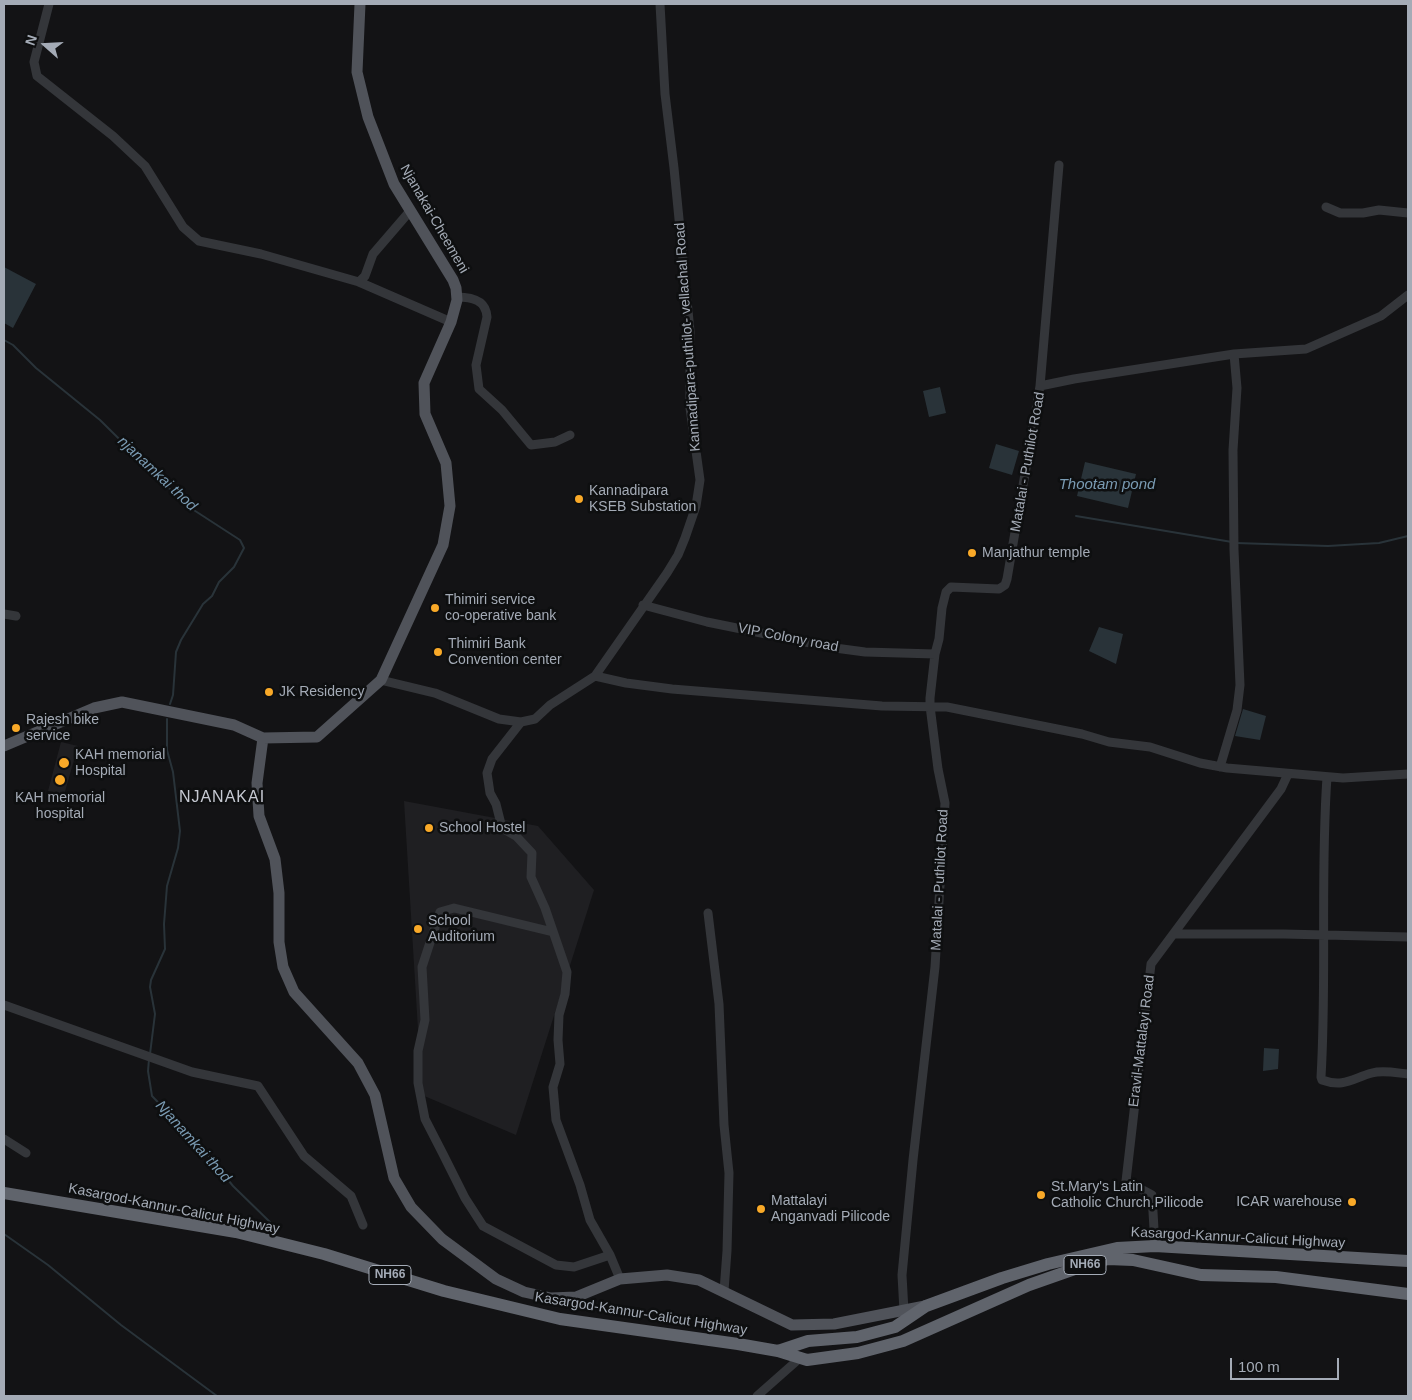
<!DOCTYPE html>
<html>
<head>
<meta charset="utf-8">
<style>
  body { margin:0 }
  #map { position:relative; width:1412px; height:1400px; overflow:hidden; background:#131315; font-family:Helvetica,sans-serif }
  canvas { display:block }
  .frame { position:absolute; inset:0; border:5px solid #a4abb6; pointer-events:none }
  .north { position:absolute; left:20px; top:20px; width:50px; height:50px; -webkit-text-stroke:4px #0e0f10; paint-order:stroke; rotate:289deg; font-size:14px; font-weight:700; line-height:20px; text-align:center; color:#a4abb6 }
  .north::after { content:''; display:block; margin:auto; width:18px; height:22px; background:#a4abb6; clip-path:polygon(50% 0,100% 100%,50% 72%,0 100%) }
  .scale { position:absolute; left:1230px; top:1358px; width:109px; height:22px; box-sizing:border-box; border:2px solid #a4abb6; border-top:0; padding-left:6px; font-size:15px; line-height:18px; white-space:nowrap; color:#a4abb6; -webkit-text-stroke:4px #0e0f10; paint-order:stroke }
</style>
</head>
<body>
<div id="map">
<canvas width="1412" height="1400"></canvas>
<div class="frame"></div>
<div class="north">N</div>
<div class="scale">100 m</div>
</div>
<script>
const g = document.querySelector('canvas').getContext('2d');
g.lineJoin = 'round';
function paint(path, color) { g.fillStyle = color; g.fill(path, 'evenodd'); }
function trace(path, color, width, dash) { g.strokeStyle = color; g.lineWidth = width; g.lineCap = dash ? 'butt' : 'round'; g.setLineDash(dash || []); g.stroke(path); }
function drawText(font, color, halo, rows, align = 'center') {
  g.font = font + ' Helvetica,sans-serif'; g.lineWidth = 5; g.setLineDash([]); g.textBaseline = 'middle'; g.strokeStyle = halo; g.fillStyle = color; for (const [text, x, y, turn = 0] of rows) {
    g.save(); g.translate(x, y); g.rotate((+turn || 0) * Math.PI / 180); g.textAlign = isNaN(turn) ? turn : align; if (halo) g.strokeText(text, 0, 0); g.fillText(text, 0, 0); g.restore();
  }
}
paint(new Path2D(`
  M61,742L78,746L64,795L48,791Z
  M404,801L538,826L594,890L516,1135L422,1095Z`), '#1f1f22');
paint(new Path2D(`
  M4,267L36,284L13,328L4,323Z
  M940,387L946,413L929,417L923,391Z
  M996,444L1019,451L1012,475L989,468Z
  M1085,462L1136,474L1128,508L1077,496Z
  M1099,627L1123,634L1116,664L1089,651Z
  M1243,709L1266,716L1260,740L1235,736Z
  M1264,1048L1279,1049L1278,1069L1263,1071Z`), '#293339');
trace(new Path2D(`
  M4,340L13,345L36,368L100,420L186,505L240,540L244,548L234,567L219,582L212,596L203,604L181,640L176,652L173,695L170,704
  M1076,516L1232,542
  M1236,543L1328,546L1379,543L1408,536
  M150,1054L155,1014L150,987L151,980L165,949L164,924L167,886L178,848L180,831L173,772L167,750V719
  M149,1059L148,1071L152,1096L204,1150L233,1186L273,1225
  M4,1234L48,1265L121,1325L217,1396`), '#293339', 2);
trace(new Path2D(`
  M49,4L34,62L37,76L113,136L145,166L183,227L199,241L261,254L359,282L365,276L373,254L410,211
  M1326,207L1340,213H1363L1379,210L1408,213
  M359,282L451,322
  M457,297C472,297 486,300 487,317L476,365L479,389L502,410L531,445L555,442L570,435
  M1040,386L1059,165
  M643,605L707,622L835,648L865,652L935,654
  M4,614L16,616
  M595,676L626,683L672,689L882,706L947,707L1082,734L1109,742L1150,747L1200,763L1227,768L1343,778L1408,774
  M381,680L435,693L499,719L521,722L535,719L550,705L595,676L667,573L678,555L685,538L696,506L700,480L690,408V331L674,168L665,94L660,4
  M521,722L492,759L487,773L490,793L496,804L502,828L516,836L532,853L531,877L545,908L567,972L565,994L559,1015L558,1040L560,1064L553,1087L556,1120L580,1185L590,1220L610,1255L620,1279
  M1220,767L1237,710L1240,685L1234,550L1233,450L1237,388L1234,354
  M1327,777C1320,877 1327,977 1321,1077L1322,1080C1344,1088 1353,1078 1372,1073C1383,1070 1397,1073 1408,1074
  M708,913L719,1004L724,1125L729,1173L727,1251L724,1291
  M553,932L454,908L440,912L422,967L425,1020L418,1051V1083L425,1119L443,1154L465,1198L483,1226L556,1265L574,1267L610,1255
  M1174,934H1284L1408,937
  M4,1005L192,1072L258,1086L304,1156L351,1196L363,1225
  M4,1139L26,1153
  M1155,1246L1152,1195L1126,1181L1151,964L1281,789L1288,774
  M904,1311L902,1275L913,1160L935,967L945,803L938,769L930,706V698L935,654L939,639L942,608L946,592L951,587L999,589L1005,585L1007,579L1040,386L1074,379L1234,354L1306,349L1381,316L1408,295
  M757,1396L800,1358`), '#34363a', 9);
trace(new Path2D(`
  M263,738L257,783L259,816L275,859L279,893V942L283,967L294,992L358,1063L375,1095L394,1178L411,1207L442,1239L496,1279L524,1292L551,1298L576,1297L620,1279L667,1275L699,1280L792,1325L834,1324L925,1306
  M4,746L94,708L122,702L234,725L263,738L317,737L381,680L443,545L450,506L446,463L425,414L424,383L451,322L457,300L456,288L453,280L394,184L368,117L357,72L360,4`), '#50535a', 11);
trace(new Path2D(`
  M4,1193L236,1232L324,1254L444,1291L560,1319L738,1344L778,1351L807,1360L858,1353L903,1341L1029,1285L1086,1265L1108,1259L1133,1260L1201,1275L1276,1277L1408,1294
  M778,1351L808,1341L857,1337L895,1327L926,1306L1002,1278L1048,1264L1117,1248L1155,1246L1408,1261`), '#60646c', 12);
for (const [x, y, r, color] of [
  [579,499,5,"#f9a928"],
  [972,553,5,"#f9a928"],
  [435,608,5,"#f9a928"],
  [438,652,5,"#f9a928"],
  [269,692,5,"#f9a928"],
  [16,728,5,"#f9a928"],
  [64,763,6,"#f9a928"],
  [60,780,6,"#f9a928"],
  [429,828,5,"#f9a928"],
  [418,929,5,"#f9a928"],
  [1041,1195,5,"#f9a928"],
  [1352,1202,5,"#f9a928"],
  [761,1209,5,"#f9a928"]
]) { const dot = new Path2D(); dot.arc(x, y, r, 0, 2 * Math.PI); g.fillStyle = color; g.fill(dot); trace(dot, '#0e0f10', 2); }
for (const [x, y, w] of [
  [1085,1265,42],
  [390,1275,42]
]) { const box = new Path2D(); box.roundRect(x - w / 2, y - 9.5, w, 19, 4); g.fillStyle = '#0e0f10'; g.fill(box); trace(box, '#a4abb6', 1); }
drawText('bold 12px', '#a4abb6', null, [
  ["NH66",1085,1265],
  ["NH66",390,1275]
]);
drawText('14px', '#a4abb6', '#0e0f10', [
  ["Njanakai-Cheemeni",434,219,60],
  ["Kannadipara-puthilot- vellachal Road",688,337,-94],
  ["Matalai - Puthilot Road",1028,462,-80],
  ["VIP Colony road",788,638,11],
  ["Matalai - Puthilot Road",940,880,-87],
  ["Eravil-Mattalayi Road",1142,1041,-83],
  ["Kasargod-Kannur-Calicut Highway",174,1209,11],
  ["Kasargod-Kannur-Calicut Highway",1238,1238,3],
  ["Kasargod-Kannur-Calicut Highway",641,1314,9]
]);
drawText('14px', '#a4abb6', '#0e0f10', [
  ["Kannadipara",589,491],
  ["KSEB Substation",589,507],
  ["Manjathur temple",982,553],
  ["Thimiri service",445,600],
  ["co-operative bank",445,616],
  ["Thimiri Bank",448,644],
  ["Convention center",448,660],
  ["JK Residency",279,692],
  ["Rajesh bike",26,720],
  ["service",26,736],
  ["KAH memorial",75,755],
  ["Hospital",75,771],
  ["KAH memorial",60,798,"center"],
  ["hospital",60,814,"center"],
  ["School Hostel",439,828],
  ["School",428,921],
  ["Auditorium",428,937],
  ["St.Mary's Latin",1051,1187],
  ["Catholic Church,Pilicode",1051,1203],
  ["Mattalayi",771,1201],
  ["Anganvadi Pilicode",771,1217],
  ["ICAR warehouse",1342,1202,"right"]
], 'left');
drawText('italic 15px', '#7a9bb3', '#0e0f10', [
  ["njanamkai thod",157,474,43],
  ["Thootam pond",1107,485],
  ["Njanamkai thod",193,1142,48]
]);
g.letterSpacing = '1px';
drawText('16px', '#c6c9d2', '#0e0f10', [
  ["NJANAKAI",222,798]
]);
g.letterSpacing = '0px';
</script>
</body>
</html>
